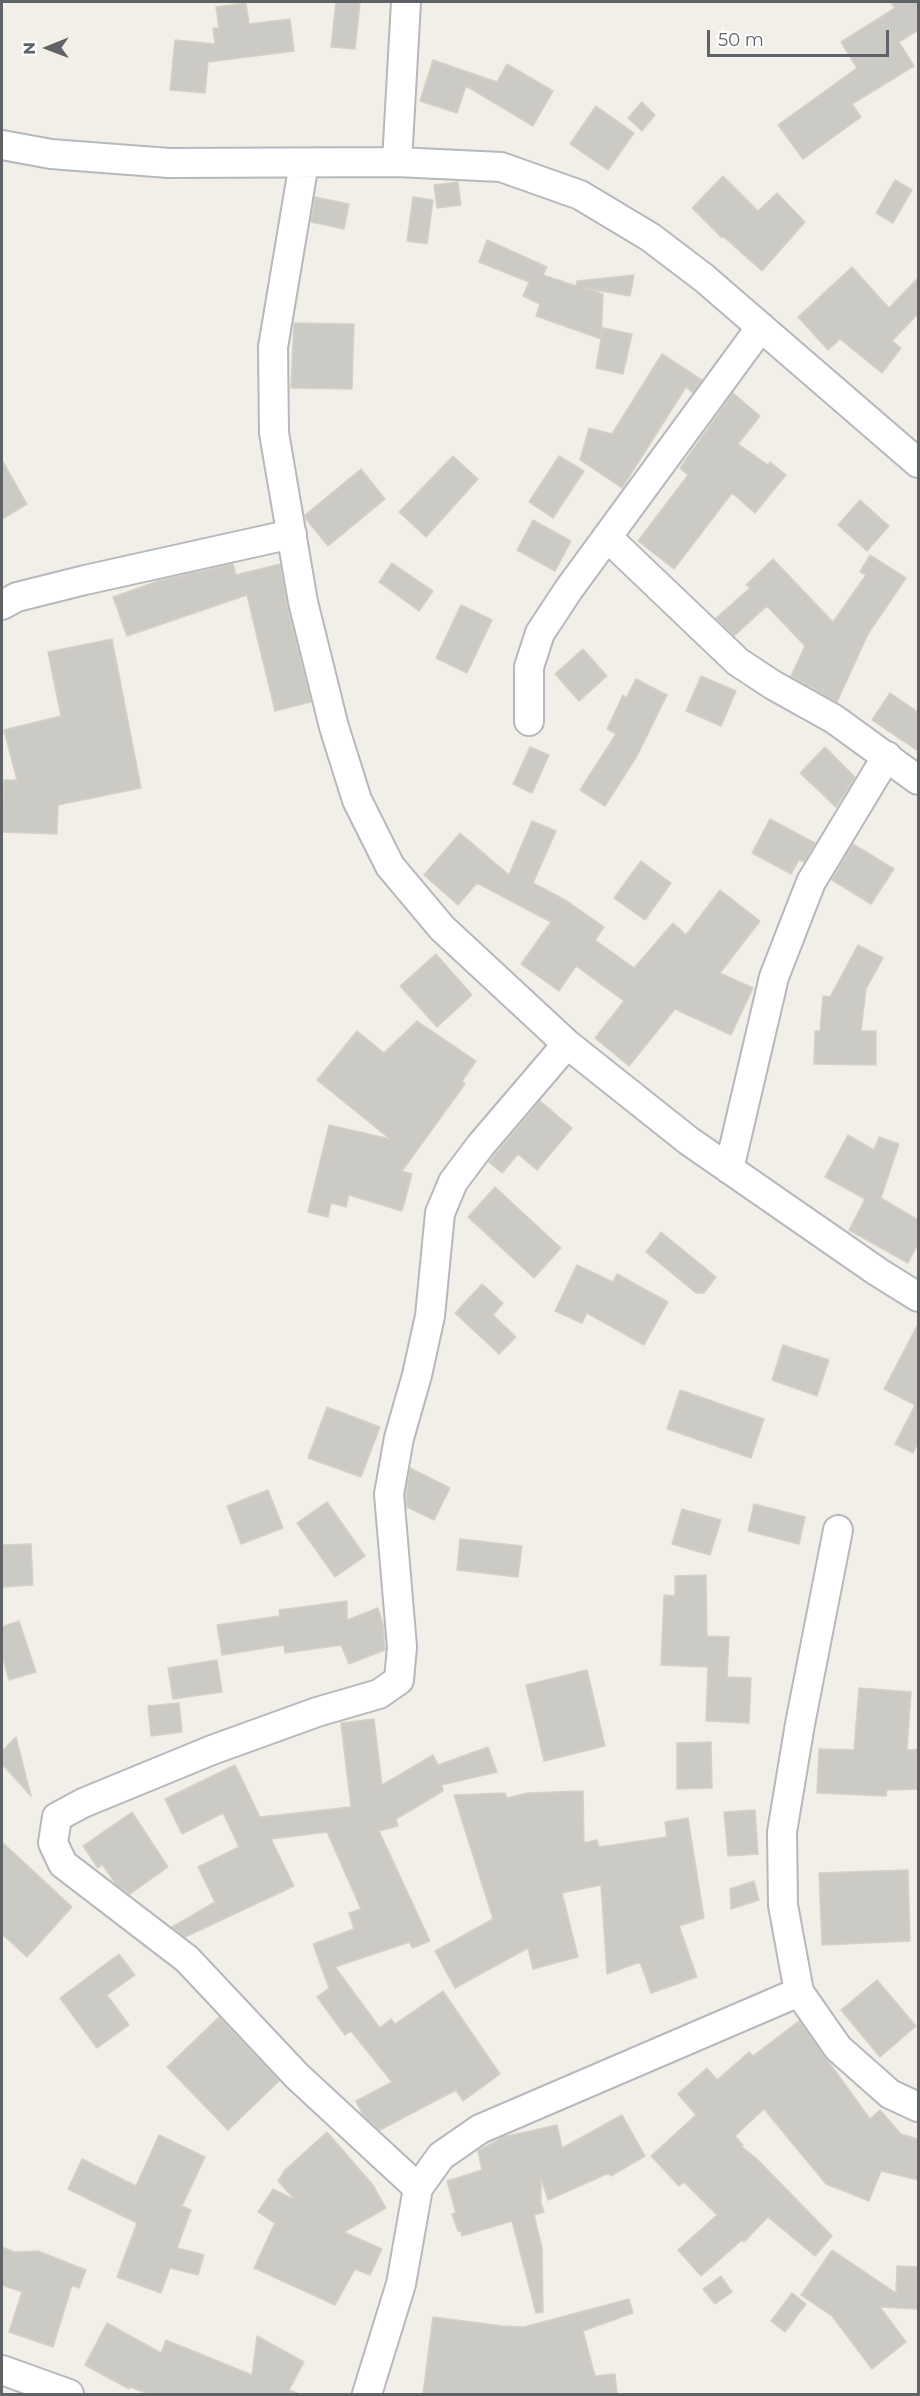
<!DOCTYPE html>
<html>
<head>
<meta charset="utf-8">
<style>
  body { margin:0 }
  #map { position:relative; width:920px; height:2396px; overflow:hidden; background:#f1efe8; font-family:Montserrat,sans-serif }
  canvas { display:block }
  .frame { position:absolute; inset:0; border:3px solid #5f6368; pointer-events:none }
  .north { position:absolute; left:18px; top:18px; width:60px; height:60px; -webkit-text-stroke:4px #fff; paint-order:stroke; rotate:269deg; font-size:16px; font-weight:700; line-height:24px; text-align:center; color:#5f6368 }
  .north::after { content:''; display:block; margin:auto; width:21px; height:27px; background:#5f6368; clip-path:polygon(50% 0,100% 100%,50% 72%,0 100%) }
  .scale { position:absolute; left:707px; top:30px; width:182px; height:27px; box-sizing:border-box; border:3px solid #5f6368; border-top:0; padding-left:8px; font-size:18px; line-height:21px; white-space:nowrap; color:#5f6368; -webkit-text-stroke:4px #fff; paint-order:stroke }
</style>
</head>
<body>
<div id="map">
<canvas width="920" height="2396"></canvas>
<div class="frame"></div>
<div class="north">N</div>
<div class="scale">50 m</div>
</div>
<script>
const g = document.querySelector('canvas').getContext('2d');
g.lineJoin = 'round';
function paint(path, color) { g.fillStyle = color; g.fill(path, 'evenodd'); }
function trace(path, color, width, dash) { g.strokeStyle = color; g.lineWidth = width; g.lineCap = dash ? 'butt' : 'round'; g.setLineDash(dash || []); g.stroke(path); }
const building = new Path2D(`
  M336,2H360L355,49L331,47Z
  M891,2H918V30L899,42L914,66L852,104L861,117L803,159L778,125L857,68L841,42L895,8Z
  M246,3L249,24L290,19L294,51L208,62L205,93L170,90L175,40L215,44L213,28H219L216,7Z
  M433,60L497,82L507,64L553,91L533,126L466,86L457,113L420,101Z
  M642,102L655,115L642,131L628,118Z
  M596,106L634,133L608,170L570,144Z
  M723,176L758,211L777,193L805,222L762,271L724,237L722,238L692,208Z
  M895,180L912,190L893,223L876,213Z
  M458,182L461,205L437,208L434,185Z
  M315,197L349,204L344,229L311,222Z
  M413,197L433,200L427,244L407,241Z
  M487,240L547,267L543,275L576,286L577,281L634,275L630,296L585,288L603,294L601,339L536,316L540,304L523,296L529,282L479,262Z
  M852,267L889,308L918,278V314L892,341L901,348L882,373L840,339L828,350L798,317Z
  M294,323L354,324L352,389L291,388Z
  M603,328L632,334L623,374L596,368Z
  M662,354L702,380L693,393L686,387L622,488L580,460L589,428L612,434Z
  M733,393L760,416L738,444L768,465L770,462L786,475L755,513L732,493L674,569L638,541L688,475L680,468Z
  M453,456L478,479L426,537L399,512Z
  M559,456L584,471L553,518L529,502Z
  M2,460L27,504L2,519Z
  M361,469L385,499L328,546L306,519L305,515Z
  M860,500L889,526L867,551L838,525Z
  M533,520L571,541L555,571L517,550Z
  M870,555L906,578L868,634L837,702L791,676L805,646L767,606L734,636L716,618L750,588L746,585L773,559L833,622L866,575L860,572Z
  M392,563L433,591L419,611L379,582Z
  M233,564L236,575L280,564L287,606L311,702L275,711L247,595L127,636L113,597L161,580Z
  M461,605L492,620L467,673L436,658Z
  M112,639L141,788L58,805L57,834L2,832L4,780H17L4,730L61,716L48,652Z
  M583,649L607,676L579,701L555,674Z
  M701,676L736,691L721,726L686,711Z
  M636,679L667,695L637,756L605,806L580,790L616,734L607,729L623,695L626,698Z
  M890,693L918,712V751L872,720Z
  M530,747L549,755L532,793L513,784Z
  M825,747L855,777L836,807L800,773Z
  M770,819L815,843L804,862L799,860L791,874L752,853Z
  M532,821L556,831L533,883L567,901L604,927L595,940L634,968L673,923L686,935L720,890L760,921L720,973L753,988L731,1035L675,1009L629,1066L595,1038L624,1001L576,966L559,991L521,964L551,922L477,883L458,905L424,875L460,833L509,875Z
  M853,844L894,869L871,904L832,880Z
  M641,861L671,883L645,920L614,898Z
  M858,945L883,958L866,989L861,1031H876V1065L814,1064L815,1031H820L823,996L830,997Z
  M436,954L472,995L437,1027L400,986Z
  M417,1021L476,1061L462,1081L465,1084L402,1171L412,1174L402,1211L349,1195L346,1207L331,1203L328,1217L308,1212L329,1125L390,1139L317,1080L357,1031L384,1053Z
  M540,1101L572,1128L537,1170L518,1154L502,1173L489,1162Z
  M848,1135L874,1150L879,1137L899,1144L881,1198L918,1220V1244L908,1263L849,1230L865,1199L825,1177Z
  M495,1187L561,1248L534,1278L468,1217Z
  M661,1232L716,1277L704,1293H696L646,1252Z
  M577,1265L613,1282L617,1274L668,1302L644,1345L587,1313L582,1323L555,1311Z
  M482,1284L503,1303L493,1315L516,1337L499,1354L455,1313Z
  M918,1324V1443L913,1453L895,1444L915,1405L884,1389Z
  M783,1345L829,1360L817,1396L772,1380Z
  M680,1390L764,1419L751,1458L667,1429Z
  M327,1407L380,1427L361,1477L308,1458Z
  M410,1468L450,1488L434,1520L407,1507L406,1495Z
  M268,1490L283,1528L241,1544L227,1506Z
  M327,1502L365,1556L335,1577L297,1523Z
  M754,1504L805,1517L799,1544L748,1531Z
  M682,1509L721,1520L710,1555L672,1544Z
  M460,1539L522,1546L518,1577L457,1570Z
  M31,1544L33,1585L2,1587V1545Z
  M706,1575L707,1636L729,1637L727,1677L751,1678L749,1723L706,1721L708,1667L661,1665L664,1595L675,1596V1576Z
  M347,1601V1620L378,1608L383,1624L385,1650L349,1664L341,1645L285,1653L284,1645L222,1655L217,1625L280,1616L279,1610Z
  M19,1621L36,1672L9,1680L2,1655V1627Z
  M217,1660L222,1692L173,1699L168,1668Z
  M587,1670L605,1746L544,1761L526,1685Z
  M859,1688L911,1692L907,1750L918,1749V1789L887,1790L886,1796L817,1793L819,1749L854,1750Z
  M179,1703L182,1732L151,1736L148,1706Z
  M374,1719L382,1785L433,1755L438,1765L488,1747L497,1772L442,1785L443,1791L396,1819L398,1826L379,1831L430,1941L412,1948L410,1942L335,1967L380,2028L391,2019L395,2024L443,1991L500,2074L463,2101L456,2090L380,2130L363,2115L356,2101L392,2082L351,2031L345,2035L317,1997L329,1988L313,1944L354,1929L349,1913L361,1909L327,1832L271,1839L294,1886L185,1937L172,1927L215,1902L198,1867L239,1847L223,1813L182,1834L165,1799L235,1765L260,1817L351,1807L341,1723Z
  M16,1737L31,1796L2,1764V1751Z
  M711,1742L712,1788L677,1789V1743Z
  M583,1791L584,1843L597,1840L599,1847L667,1837L665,1822L688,1818L704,1918L679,1926L697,1977L651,1993L640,1962L607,1974L601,1885L562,1893L578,1957L533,1969L528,1948L455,1988L435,1951L493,1919L454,1795L505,1793L507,1798L528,1793Z
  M755,1810L758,1854L728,1856L724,1812Z
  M132,1812L168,1867L130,1894L116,1884L102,1864L98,1868L83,1846Z
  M2,1842L72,1907L27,1957L2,1934Z
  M908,1870L910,1941L822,1945L819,1873Z
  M754,1881L759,1900L731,1909L730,1889Z
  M119,1954L135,1975L107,1995L129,2025L97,2048L60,1998Z
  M877,1980L916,2026L880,2057L841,2010Z
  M219,2017L279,2081L228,2130L167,2067Z
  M799,2021L870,2119L880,2110L901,2134L918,2139V2180L881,2171L869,2201L826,2184L764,2109L735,2136L743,2145L741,2146L758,2160L832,2236L815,2256L768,2217L744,2242L742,2240L701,2276L678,2250L717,2215L684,2182L679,2186L651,2156L696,2115L678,2094L707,2068L717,2080L749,2052L753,2056Z
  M622,2115L645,2156L611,2176L609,2173L548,2200L541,2178V2203L544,2212L534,2215L542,2248L543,2312L536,2313L512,2221L462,2236L461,2231H458L452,2214L456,2213L447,2181L482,2170L478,2151L503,2137L557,2125L562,2148Z
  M327,2132L373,2185L386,2208L344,2232L382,2249L370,2275L355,2269L335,2305L254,2268L275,2223L258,2212L273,2189L295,2200L278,2181L285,2170Z
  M159,2135L205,2157L182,2206L191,2210L177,2248L204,2255L198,2275L170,2268L161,2293L117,2277L137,2223L68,2189L82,2159L136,2186Z
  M2,2247L14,2252L38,2251L86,2270L79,2288L72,2285L53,2347L9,2332L22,2292L2,2285Z
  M832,2250L896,2293L897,2266L918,2267V2309L880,2307L906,2342L872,2369L832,2316L801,2295Z
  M721,2276L732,2292L715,2304L703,2289Z
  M792,2293L806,2304L785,2332L771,2321Z
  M629,2299L633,2313L583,2331L595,2376L615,2374L617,2394H423L433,2317L502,2326L524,2327Z
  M107,2323L161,2353L166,2340L252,2375L257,2336L304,2362L289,2390L299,2394H149L130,2387L129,2389L85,2365Z`);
paint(building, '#cccac5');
trace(building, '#d6d1c6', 1.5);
const street = new Path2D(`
  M2,145L51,154L169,163L397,162L501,167L580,195L650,237L704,278L918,463
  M397,162L406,2
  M304,163L273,347L274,433L303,602L334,727L357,800L390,866L442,928L567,1044L689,1141L878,1272L918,1297
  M607,537L738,662L773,685L834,719L918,780
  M2,605L17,597L85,580L292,534
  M529,721V667L540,633L569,589L761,327
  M729,1169L774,977L811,882L887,756
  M838,1530L800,1724L782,1832L783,1905L799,1992L838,2048L890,2094L918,2107
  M418,2188L297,2076L187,1959L63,1864L53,1843L57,1817L83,1803L212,1750L317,1712L379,1694L399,1680L402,1647L389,1494L399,1438L417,1375L430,1316L440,1213L453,1182L480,1146L567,1044
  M2,2370L69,2394
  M367,2394L401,2284L418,2188L441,2156L480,2129L799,1992`);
trace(street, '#b5b8bc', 32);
trace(street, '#fff', 28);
</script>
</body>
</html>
